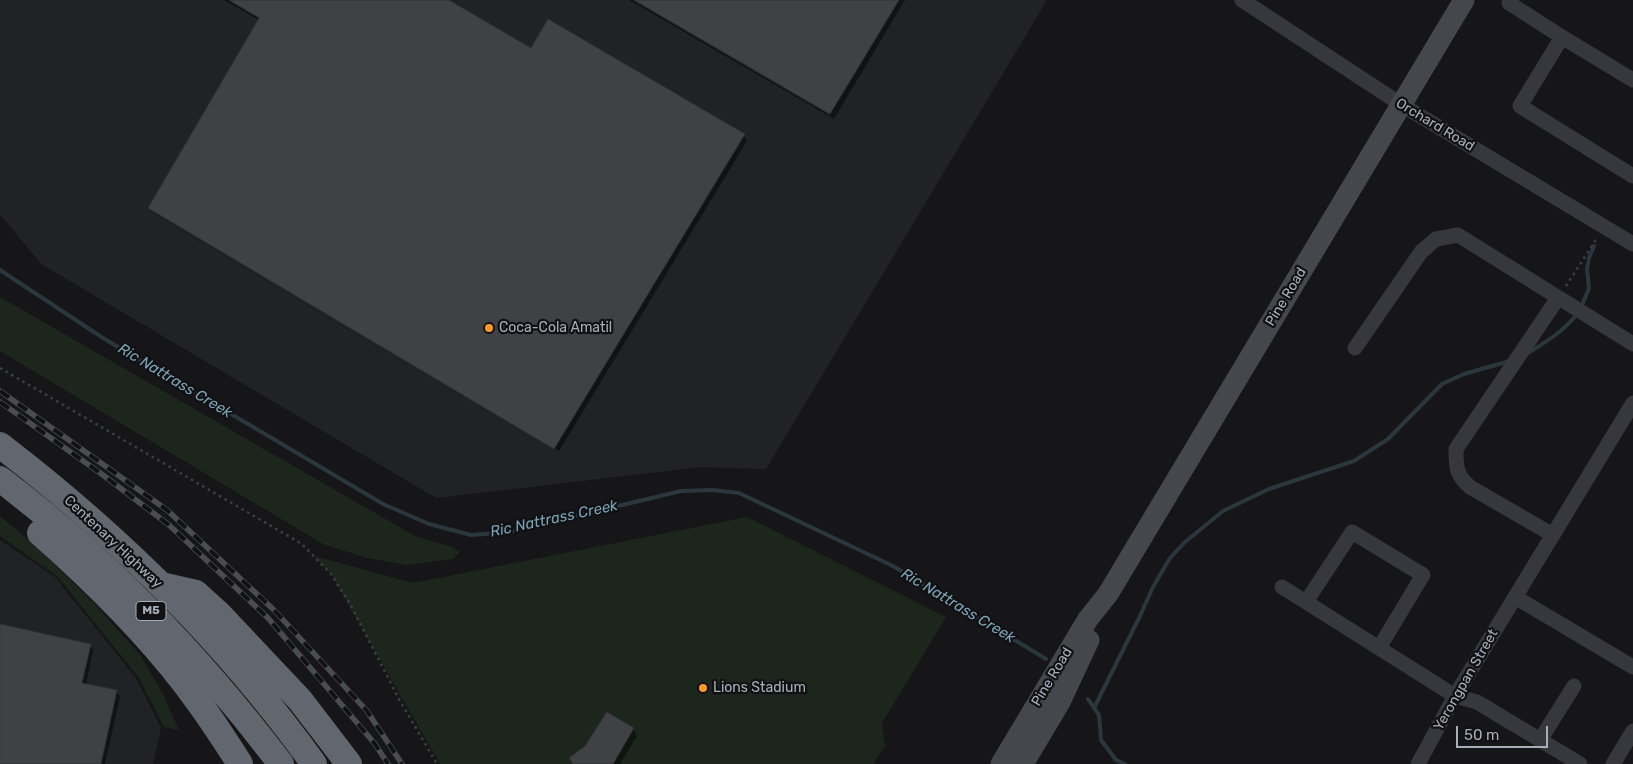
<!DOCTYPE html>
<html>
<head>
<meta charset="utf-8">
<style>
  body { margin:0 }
  #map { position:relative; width:1633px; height:764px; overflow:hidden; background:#161618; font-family:Rubik,sans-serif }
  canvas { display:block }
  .scale { position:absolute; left:1456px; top:726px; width:92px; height:22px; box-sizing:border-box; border:2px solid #a6afb9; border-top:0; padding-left:6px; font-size:15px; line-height:18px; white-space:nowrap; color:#a6afb9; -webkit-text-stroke:4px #111113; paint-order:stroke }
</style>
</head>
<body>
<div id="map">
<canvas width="1633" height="764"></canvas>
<div class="scale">50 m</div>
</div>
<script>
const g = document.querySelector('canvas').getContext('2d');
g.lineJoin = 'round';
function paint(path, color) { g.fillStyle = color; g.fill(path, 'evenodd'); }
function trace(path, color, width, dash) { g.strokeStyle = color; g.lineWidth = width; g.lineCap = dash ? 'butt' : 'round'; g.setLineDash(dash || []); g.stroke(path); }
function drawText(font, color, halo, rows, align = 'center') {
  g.font = font + ' Rubik,sans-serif'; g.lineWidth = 4.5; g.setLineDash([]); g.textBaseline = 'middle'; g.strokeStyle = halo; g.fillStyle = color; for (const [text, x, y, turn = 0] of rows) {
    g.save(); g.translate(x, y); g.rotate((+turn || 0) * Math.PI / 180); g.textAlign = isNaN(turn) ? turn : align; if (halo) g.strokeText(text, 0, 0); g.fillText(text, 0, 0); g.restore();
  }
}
paint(new Path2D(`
  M0,0H1047L766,469L701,467L436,498L41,264L0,214Z
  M0,540L55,577L136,678L161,728L153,764H0Z`), '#212225');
paint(new Path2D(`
  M0,297L415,536L452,547L460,552L453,559L407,565L367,558L323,544L0,351Z
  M0,516L37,547L93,602L140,655L162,692L179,730L164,727L139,678L58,577L0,536Z
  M747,517L946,617L882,723L885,746L873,764H440L331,574L314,556L413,583Z`), '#1d261d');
paint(new Path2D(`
  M224,0H447L531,50L744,135L747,141L559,451L152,209V212L557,454L153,213L149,208L259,20Z
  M629,0H905L834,119Z
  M0,625L90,645L93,650L86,685L116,691L120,697L105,764H0Z
  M633,729L637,736L620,764H574Z`), '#0007');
trace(new Path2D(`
  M0,270L103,338L383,504L429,524L471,535L509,532L681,491L712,490L739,493L893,566L1046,659
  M1581,308L1589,288L1587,269L1589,258L1594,246
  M1528,353C1546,342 1564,331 1577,314
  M1088,699L1099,715L1101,740L1116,760L1125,764
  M1094,708L1140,616L1153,587L1170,558L1185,542L1223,511L1269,489L1354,461L1388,439L1442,384L1464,374L1510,361`), '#2a373d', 4);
const building = new Path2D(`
  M229,0H449L531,48L548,19L745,134L554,449L148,208L259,18Z
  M634,0H899L830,114Z
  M0,624L91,644L82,683L117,690L101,764H0Z
  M607,712L634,728L613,764H573L569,758L585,746Z`);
paint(building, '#3f4145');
trace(building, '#2f3034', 1);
trace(new Path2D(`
  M1566,286L1597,238
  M0,368L302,544L331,574L350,604L399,699L437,764`), '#3c4044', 2.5, [2.5, 4]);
trace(new Path2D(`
  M1242,0L1402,105L1633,244
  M1509,3L1562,37
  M1633,80L1562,37L1520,106L1633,176
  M1355,348L1421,252L1436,239L1458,235L1633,344
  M1553,535L1470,487C1456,475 1456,467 1456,449L1558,298
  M1282,587L1306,602
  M1515,597L1633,667
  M1379,648L1423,575L1352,532L1306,602L1455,696L1477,702L1580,764
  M1540,740L1574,686
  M1418,764L1455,696L1633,403
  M1613,764L1633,731`), '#36383d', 15);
trace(new Path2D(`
  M1001,764L1088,619L1108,594L1464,0
  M1023,764L1060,702L1089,640`), '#44484d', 21);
trace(new Path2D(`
  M0,445C119,536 227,643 314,764
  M0,479C107,560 200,657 281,764
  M40,533C92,579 143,629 186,685C205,710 223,737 240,764
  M161,585L196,593L218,613L300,700L349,764`), '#62676f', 26);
const rail = new Path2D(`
  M0,391L167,510L274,610L367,711L402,764
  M0,402L103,475L169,525L268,618L375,744L388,764`);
trace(rail, '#494d52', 5.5);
trace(rail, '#111113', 4, [11]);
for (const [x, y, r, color] of [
  [489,328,5,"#ff9826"],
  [703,688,5,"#ff9826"]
]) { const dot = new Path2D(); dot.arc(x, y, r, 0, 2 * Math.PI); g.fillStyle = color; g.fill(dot); trace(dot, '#111113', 2); }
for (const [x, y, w] of [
  [151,611,30]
]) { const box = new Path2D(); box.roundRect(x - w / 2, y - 9.5, w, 19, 4); g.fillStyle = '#111113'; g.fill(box); trace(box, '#a6afb9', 1); }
drawText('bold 12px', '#a6afb9', null, [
  ["M5",151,611]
]);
drawText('14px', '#a6afb9', '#111113', [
  ["Orchard Road",1435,125,31],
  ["Pine Road",1286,297,-59],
  ["Centenary Highway",113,542,43],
  ["Pine Road",1052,677,-59],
  ["Yerongpan Street",1466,680,-60]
]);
drawText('14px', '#a6afb9', '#111113', [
  ["Coca-Cola Amatil",499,328],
  ["Lions Stadium",713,688]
], 'left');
drawText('italic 15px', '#7aa3b7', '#111113', [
  ["Ric Nattrass Creek",175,381,31],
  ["Ric Nattrass Creek",554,519,-12],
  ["Ric Nattrass Creek",958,606,31]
]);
</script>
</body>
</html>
